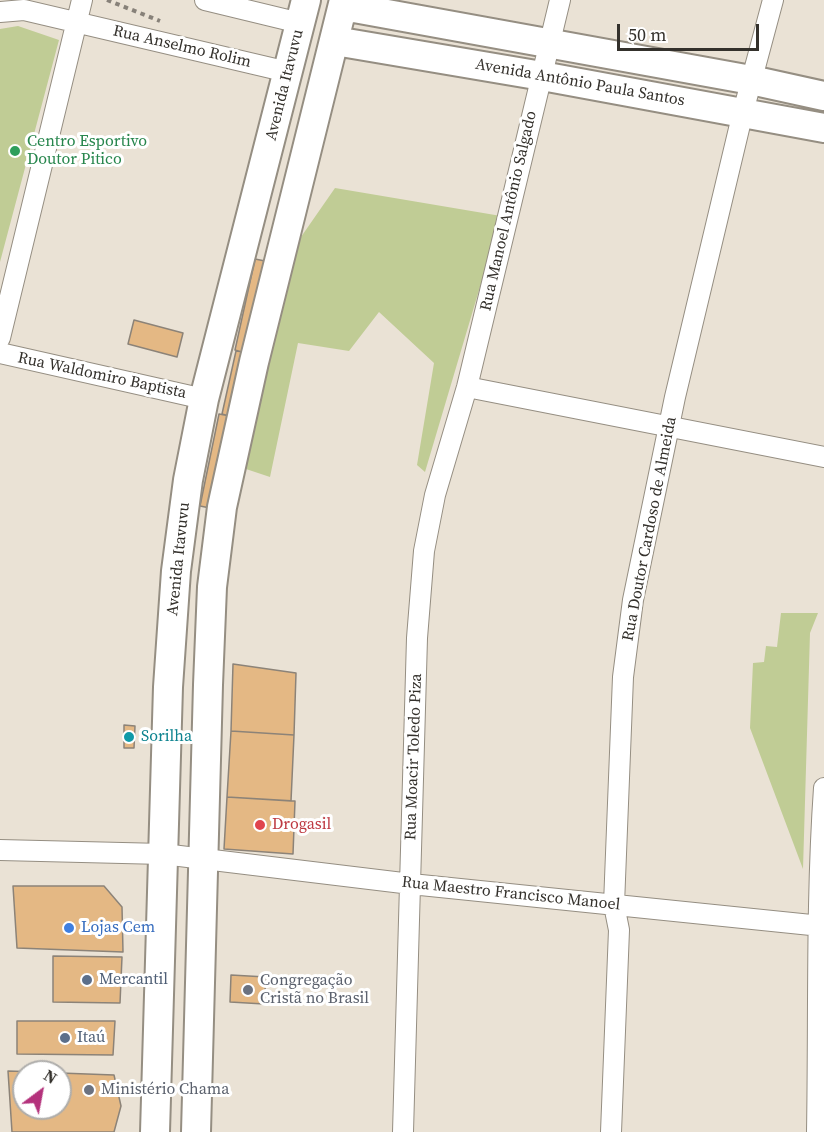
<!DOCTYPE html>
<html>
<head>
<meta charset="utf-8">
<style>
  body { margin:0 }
  #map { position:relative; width:824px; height:1132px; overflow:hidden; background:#eae2d5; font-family:"Source Serif 4",serif }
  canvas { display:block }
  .north { position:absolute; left:12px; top:1060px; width:60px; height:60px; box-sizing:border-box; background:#fff; border:2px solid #aeadab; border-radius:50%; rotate:32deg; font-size:16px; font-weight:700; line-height:24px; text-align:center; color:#34312c }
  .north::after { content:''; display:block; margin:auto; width:21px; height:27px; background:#b4327c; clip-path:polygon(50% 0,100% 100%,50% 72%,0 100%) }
  .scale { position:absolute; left:617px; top:24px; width:142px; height:27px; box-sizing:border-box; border:3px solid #34312c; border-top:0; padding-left:8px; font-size:18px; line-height:21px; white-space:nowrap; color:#34312c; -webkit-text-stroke:4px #fff; paint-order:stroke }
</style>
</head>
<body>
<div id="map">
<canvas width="824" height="1132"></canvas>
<div class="north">N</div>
<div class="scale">50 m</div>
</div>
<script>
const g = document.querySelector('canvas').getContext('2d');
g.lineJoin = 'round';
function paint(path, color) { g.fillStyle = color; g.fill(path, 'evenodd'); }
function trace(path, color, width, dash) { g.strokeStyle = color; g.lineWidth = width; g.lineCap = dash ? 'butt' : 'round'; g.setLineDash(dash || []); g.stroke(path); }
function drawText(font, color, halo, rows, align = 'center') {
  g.font = font + ' "Source Serif 4",serif'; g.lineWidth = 6; g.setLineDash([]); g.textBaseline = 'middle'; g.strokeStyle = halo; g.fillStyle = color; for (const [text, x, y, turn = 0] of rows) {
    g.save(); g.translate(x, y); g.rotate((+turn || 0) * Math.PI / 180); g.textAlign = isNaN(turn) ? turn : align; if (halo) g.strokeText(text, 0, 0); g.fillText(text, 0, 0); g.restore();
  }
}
paint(new Path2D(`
  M18,26L59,40L0,262V29Z
  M335,188L501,216L425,472L417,465L434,363L379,312L349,351L298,343L270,477L246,469L294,247Z
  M781,613H818L810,633L803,869L750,728L753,663L764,662L766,646L777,647Z`), '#c0cc95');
const building = new Path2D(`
  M255,259L265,261L245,353L235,350Z
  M134,320L183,333L177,357L128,344Z
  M236,351L244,352L229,416L222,414Z
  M219,414L230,416L210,508L200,506Z
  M233,664L296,673L294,735L231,731Z
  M124,725L135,726L134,748H124Z
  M231,731L294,735L291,801L227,797Z
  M227,797L295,801L293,854L224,849Z
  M13,886H104L122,907L123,952L17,948Z
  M53,956L122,957L120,1003L53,1002Z
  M231,975L266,977L264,1004L230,1002Z
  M17,1021H115L113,1055L17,1054Z
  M8,1071L38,1072H24V1108H60V1073L114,1075L121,1106L114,1132H12Z`);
paint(building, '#e4b884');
trace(building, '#8c8378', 1.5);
const street = new Path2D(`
  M205,0L300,23
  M0,12L24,10L288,72
  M0,338L82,0
  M0,353L204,399
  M467,387L824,457
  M0,850L163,854L411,884L821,926
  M403,1132L417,638L424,551L435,495L467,387L560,0
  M611,1132L619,930L614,905L615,879L623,677L633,600L675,397L743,112L773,0
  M817,1132C819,1018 816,902 824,788`);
const secondary = new Path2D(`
  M343,6L751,80L824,96
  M335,41L542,76L824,128
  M155,1132L168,687L176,571L188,480L204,399L306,0
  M196,1132L208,685L212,587L222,507L254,362L344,0`);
trace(street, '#958e82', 22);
trace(secondary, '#958e82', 32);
trace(new Path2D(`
  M107,0L160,21`), '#878179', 4, [4.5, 4.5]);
trace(street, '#fff', 20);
trace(secondary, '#fff', 28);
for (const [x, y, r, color] of [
  [15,151,6,"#2e9e5b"],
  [129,737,6,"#0f9aa8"],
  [260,825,6,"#e0444e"],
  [69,928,6,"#3f7fe0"],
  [87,980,6,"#5c6f8a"],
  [248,990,6,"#6b7280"],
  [65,1038,6,"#5c6f8a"],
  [89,1090,6,"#6b7280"]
]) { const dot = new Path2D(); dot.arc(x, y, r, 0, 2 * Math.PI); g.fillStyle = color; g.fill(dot); trace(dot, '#fff', 2); }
drawText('16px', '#34312c', '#fff', [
  ["Rua Anselmo Rolim",182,47,13],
  ["Avenida Antônio Paula Santos",580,83,10],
  ["Avenida Itavuvu",285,85,-76],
  ["Rua Manoel Antônio Salgado",509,211,-77],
  ["Rua Waldomiro Baptista",102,376,12],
  ["Rua Doutor Cardoso de Almeida",650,529,-79],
  ["Avenida Itavuvu",179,559,-84],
  ["Rua Moacir Toledo Piza",414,757,-88],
  ["Rua Maestro Francisco Manoel",511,894,6]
]);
drawText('16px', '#27864d', '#fff', [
  ["Centro Esportivo",27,142],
  ["Doutor Pitico",27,160]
], 'left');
drawText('16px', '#0d838f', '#fff', [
  ["Sorilha",141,737]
], 'left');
drawText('16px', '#be3a42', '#fff', [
  ["Drogasil",272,825]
], 'left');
drawText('16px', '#366cbe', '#fff', [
  ["Lojas Cem",81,928]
], 'left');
drawText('16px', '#4e5e75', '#fff', [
  ["Mercantil",99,980],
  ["Itaú",77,1038]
], 'left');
drawText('16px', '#5b616d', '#fff', [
  ["Congregação",260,981],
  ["Cristã no Brasil",260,999],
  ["Ministério Chama",101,1090]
], 'left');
</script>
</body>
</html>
